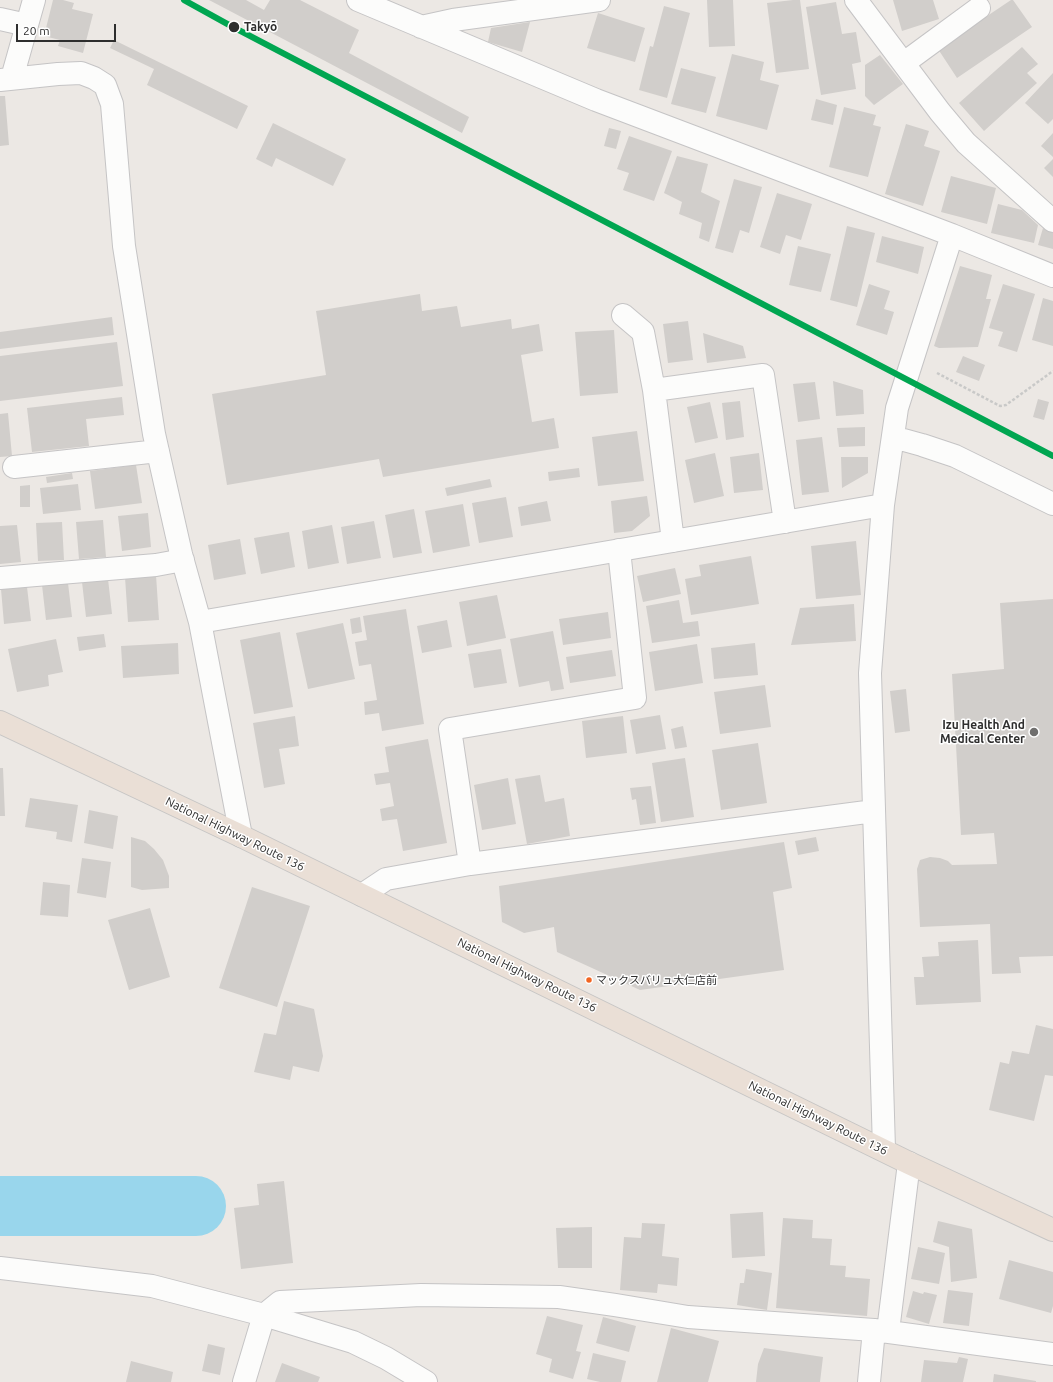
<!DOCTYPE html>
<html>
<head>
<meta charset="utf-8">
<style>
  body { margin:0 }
  #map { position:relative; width:1053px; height:1382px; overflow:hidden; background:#ece8e4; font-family:Ubuntu,sans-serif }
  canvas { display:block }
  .scale { position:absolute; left:16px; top:24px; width:100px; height:18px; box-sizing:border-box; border:2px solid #2e2e2e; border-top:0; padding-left:5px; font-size:12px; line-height:14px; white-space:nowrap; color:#2e2e2e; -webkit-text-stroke:3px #fff; paint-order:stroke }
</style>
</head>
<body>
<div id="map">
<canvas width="1053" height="1382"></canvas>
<div class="scale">20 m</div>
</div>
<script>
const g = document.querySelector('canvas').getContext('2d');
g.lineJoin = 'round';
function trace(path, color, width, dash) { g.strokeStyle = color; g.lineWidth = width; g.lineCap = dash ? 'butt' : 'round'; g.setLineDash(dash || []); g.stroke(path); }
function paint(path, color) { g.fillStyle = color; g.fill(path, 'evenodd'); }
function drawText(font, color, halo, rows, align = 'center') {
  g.font = font + ' Ubuntu,"Noto Sans JP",sans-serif'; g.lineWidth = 3; g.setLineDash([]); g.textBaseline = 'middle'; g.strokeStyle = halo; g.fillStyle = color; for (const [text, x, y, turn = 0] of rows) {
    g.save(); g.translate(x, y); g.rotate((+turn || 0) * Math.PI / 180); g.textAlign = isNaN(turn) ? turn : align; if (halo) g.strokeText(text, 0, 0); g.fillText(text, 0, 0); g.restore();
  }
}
trace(new Path2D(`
  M0,1206H196`), '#99d6ec', 60);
paint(new Path2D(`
  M53,0H63L74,3L72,9L93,14L83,53L58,46L60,40L44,36Z
  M209,0H246L264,10L270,0H300L359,30L349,53L469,117L462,133Z
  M707,0H733L735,46L709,47Z
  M793,0H800L809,69L776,73L767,3Z
  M893,0H933L939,19L902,31Z
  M1011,0H1013L1032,27L957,78L938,49Z
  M836,2L842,34L856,32L861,62L852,64L856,89L821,95L806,7Z
  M664,6L690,13L667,98L639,90L650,46L653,47Z
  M598,13L645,28L635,62L587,48Z
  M530,22L522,52L488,42L491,28Z
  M114,40L248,106L237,129L147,85L154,69L110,48Z
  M1022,47L1038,64L1027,73L1037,83L984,131L959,103Z
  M732,54L764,62L760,80L779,85L767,130L716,116Z
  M880,55L903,84L874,105L865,96V65Z
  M681,68L716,77L706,113L671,104Z
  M1053,73V119L1048,124L1025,103Z
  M0,96H5L9,145L0,146Z
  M816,99L837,105L833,125L811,120Z
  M844,107L876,115L873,125L881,127L868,177L829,167Z
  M273,123L346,159L333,186L276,158L272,167L256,159Z
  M906,124L929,131L924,146L940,151L923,206L885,194Z
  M609,128L621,131L616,149L604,146Z
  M1053,133V157L1041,146Z
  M629,136L672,151L654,201L623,190L629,173L617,169Z
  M677,156L708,164L701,192L720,201L709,242L699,238L702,223L679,214L682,202L664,193Z
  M1053,159V177L1044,168Z
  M951,176L996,188L987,224L941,212Z
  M734,179L762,187L749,233L740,230L733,253L715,248Z
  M777,193L812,204L801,240L786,235L780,254L760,247Z
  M998,204L1022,210L1038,225L1034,243L991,233Z
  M847,226L875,233L857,307L830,300Z
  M1043,228L1048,229L1053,233V249L1038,245Z
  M882,236L924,247L918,274L876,262Z
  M798,246L831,254L821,292L789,285Z
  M960,266L992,275L986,299H991L978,347L939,348L934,346Z
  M869,284L890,291L884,309L894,312L887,335L856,325Z
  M1003,284L1035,294L1017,352L998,346L1003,332L989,328Z
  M420,294L422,311L457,306L461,327L511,319L512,329L539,324L543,351L521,355L532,422L554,418L559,448L383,477L379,459L227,485L212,394L326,375L316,311Z
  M1043,298L1053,301V346L1032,340Z
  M112,317L114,335L0,349V332Z
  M688,321L693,360L668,363L663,324Z
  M614,330L618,393L580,396L575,332Z
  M703,333L743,346L746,358L707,363Z
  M117,342L123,386L0,401V356Z
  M963,356L985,365L979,381L956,372Z
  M833,381L863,390L864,414L836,416Z
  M815,382L820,419L798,422L793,384Z
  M122,397L124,415L86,419L89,446L32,452L27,408Z
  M1038,399L1049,402L1044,420L1033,417Z
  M740,401L744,437L726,440L722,403Z
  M710,402L718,438L695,443L687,407Z
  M8,413L12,456L0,457V414Z
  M865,427V446L839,447L837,428Z
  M637,431L644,481L598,486L592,437Z
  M822,437L829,492L802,495L796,440Z
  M715,453L724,496L694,503L685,460Z
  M759,453L763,490L734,493L730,457Z
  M841,457H868V473L842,488Z
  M136,465L142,503L95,509L90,471Z
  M579,468L580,477L549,481L548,472Z
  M72,473L73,479L47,483L46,477Z
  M490,479L492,487L447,496L445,488Z
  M78,484L81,510L43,514L40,488Z
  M30,485V507H20V486Z
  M647,496L650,516L632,531L614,533L611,501Z
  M506,497L513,537L479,543L472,503Z
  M547,501L551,521L521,526L518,507Z
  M463,504L470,546L433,553L425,511Z
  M414,509L422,553L393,558L385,515Z
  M148,513L151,547L122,551L118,516Z
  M103,520L106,557L79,559L76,522Z
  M374,521L381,558L347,564L341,527Z
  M62,522L64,560L38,561L36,523Z
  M17,525L21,562L0,564V526Z
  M332,525L339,563L308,569L302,531Z
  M289,532L295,567L261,574L254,538Z
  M240,539L246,574L214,580L208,545Z
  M856,541L861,595L816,599L811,546Z
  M751,556L759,604L691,615L685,579L701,576L699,565Z
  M675,568L681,594L643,602L637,576Z
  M156,575L159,620L128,622L125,577Z
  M108,579L112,614L86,617L82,582Z
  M68,583L72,617L46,620L42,585Z
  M27,587L31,621L4,624L1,589Z
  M497,595L506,638L467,646L459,602Z
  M1053,599V956L1019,957L1021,973L992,974L990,924L920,927L917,869L920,860L930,857L940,858L948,861L952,865L997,864L994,833L961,835L952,674L1004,669L1000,603Z
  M679,600L683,623L698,621L700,636L652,643L646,606Z
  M854,604L856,641L791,645L800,608Z
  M406,609L424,724L382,731L379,713L365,715L364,702L377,700L371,664L359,666L355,642L367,640L363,616Z
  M608,612L611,638L563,645L559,619Z
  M360,617L362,632L352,634L350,619Z
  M447,620L452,647L422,653L417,626Z
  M343,623L355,679L308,689L296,633Z
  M553,631L564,689L551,691L549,681L519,687L510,639Z
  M280,632L293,707L254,714L240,640Z
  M104,634L106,647L79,651L77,637Z
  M56,639L63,672L48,675L49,686L17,692L8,649Z
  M178,643L179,674L123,678L121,646Z
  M755,643L758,675L714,679L711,648Z
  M697,644L703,683L655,691L649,652Z
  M501,649L507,683L474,688L468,654Z
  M612,650L616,676L570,683L566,657Z
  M765,685L771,727L720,734L714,692Z
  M906,689L910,731L895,733L890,691Z
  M660,715L666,749L636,754L630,720Z
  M295,716L299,746L279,749L285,784L264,788L253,723Z
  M623,716L627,753L586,758L582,721Z
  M683,726L687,747L675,749L671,729Z
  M428,739L447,843L403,851L397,819L382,821L380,809L394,806L390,783L376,785L374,774L389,772L385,747Z
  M758,743L767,803L721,810L712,750Z
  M685,758L694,817L661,822L652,763Z
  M0,768H3L5,816H0Z
  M540,775L545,802L564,798L570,836L527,844L515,779Z
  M508,778L516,824L482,830L474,785Z
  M651,786L656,823L640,825L636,799L632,800L630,788Z
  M30,798L78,805L72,842L56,839L57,832L25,827Z
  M89,810L118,816L113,849L84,843Z
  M131,837L145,841L154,849L163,860L169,876V888L142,890L131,887Z
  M816,837L819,851L798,855L795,841Z
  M784,842L792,888L773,892L784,970L640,990L557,952L554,927L524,933L502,922L499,886Z
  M82,858L111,862L106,898L77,893Z
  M43,882L70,885L68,917L40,915Z
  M252,887L310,906L277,1007L219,988Z
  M150,908L170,977L129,990L108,920Z
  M978,940L981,1002L916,1005L914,977H924L922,957L939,956L938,942Z
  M284,1001L314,1009L323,1056L319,1072L293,1066L290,1080L254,1072L264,1033L276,1035Z
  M1036,1025L1053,1029V1076L1045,1075L1034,1121L989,1110L1000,1062L1009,1064L1012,1051L1029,1054Z
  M284,1181L293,1263L241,1269L234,1208L259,1205L257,1184Z
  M763,1212L765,1256L732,1258L730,1214Z
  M783,1218L813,1220L812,1238L832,1239L830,1265L846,1266L845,1277L870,1279L867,1316L776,1308Z
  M938,1221L972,1229L977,1278L951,1282L949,1247L933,1242Z
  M642,1223L665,1224L662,1256L679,1258L677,1286L658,1284L657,1293L620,1290L624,1237L641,1238Z
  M592,1227V1268H558L556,1228Z
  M918,1247L945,1253L939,1284L911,1279Z
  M1009,1260L1053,1272V1306L1051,1313L999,1299Z
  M746,1269L772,1273L767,1310L737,1305L740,1283H744Z
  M948,1290L973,1293L969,1326L943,1323Z
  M913,1291L923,1294L924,1292L937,1295L929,1324L906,1317Z
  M547,1316L583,1325L576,1351L581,1352L573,1379L549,1372L552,1359L536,1354Z
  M603,1317L636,1326L629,1352L596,1343Z
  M671,1328L719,1341L708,1382H657Z
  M208,1344L225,1348L220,1375L202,1371Z
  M764,1348L823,1357L820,1382H756L758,1364Z
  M593,1353L626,1361L621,1382H600L587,1379Z
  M959,1357L968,1359L963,1382H921L924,1360L957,1363Z
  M131,1361L173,1372L171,1382H126Z
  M282,1363L320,1377L318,1382H275Z
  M994,1374L1036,1381V1382H993Z`), '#d1cecb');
const minor = new Path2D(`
  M358,0L596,100L952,235L1053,276
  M856,0L940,112L966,143L1053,221
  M0,19L27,25
  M421,27L453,20L599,0
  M904,63L979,8
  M12,78L34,0
  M0,80L58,74L81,73L94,78L105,85L112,104L124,246L154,434L181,554L200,622L241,836
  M623,315L643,332L654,390L673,541
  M654,390L763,375L785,522
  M893,437L922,445L955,456L1053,504
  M14,467L158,451
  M0,578L156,565L183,560
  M200,622L883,505
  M470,864L450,729L635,698L619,550
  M362,895L386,879L470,864L874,811
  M884,1149L870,673L883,505L897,408L952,235
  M0,1268L152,1286L264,1315L353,1342L386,1358L426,1382
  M888,1331L909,1163
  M244,1382L264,1315L280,1302L421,1295L559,1297L615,1305L688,1317L874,1330L1053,1354
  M869,1382L874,1330`);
const highway = new Path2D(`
  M0,722L241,836L909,1163L1053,1230`);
trace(minor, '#c5c4c5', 24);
trace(highway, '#c6c5c4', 24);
trace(new Path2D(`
  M937,373L1000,406L1006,405L1053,371`), '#c9c9c8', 2.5, [3, 2]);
trace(minor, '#fcfcfb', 22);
trace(highway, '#eadfd6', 22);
trace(new Path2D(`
  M184,0L231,26L1053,456`), '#00a651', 6);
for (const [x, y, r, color] of [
  [234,27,6,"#2e2e2e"],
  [1034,732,5,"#706f6e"],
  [589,980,3.5,"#f26522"]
]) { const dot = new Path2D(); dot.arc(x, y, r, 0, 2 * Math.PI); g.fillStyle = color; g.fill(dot); trace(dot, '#fff', 1.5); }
drawText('11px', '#2e2e2e', '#fff', [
  ["マックスバリュ大仁店前",596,980]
], 'left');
drawText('bold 12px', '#2e2e2e', '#fff', [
  ["Takyō",244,27]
], 'left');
drawText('bold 12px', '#2e2e2e', '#fff', [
  ["Izu Health And",1025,725],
  ["Medical Center",1025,739]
], 'right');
drawText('12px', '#2e2e2e', '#fff', [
  ["National Highway Route 136",235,834,26],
  ["National Highway Route 136",527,975,26],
  ["National Highway Route 136",818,1118,26]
]);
</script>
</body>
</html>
